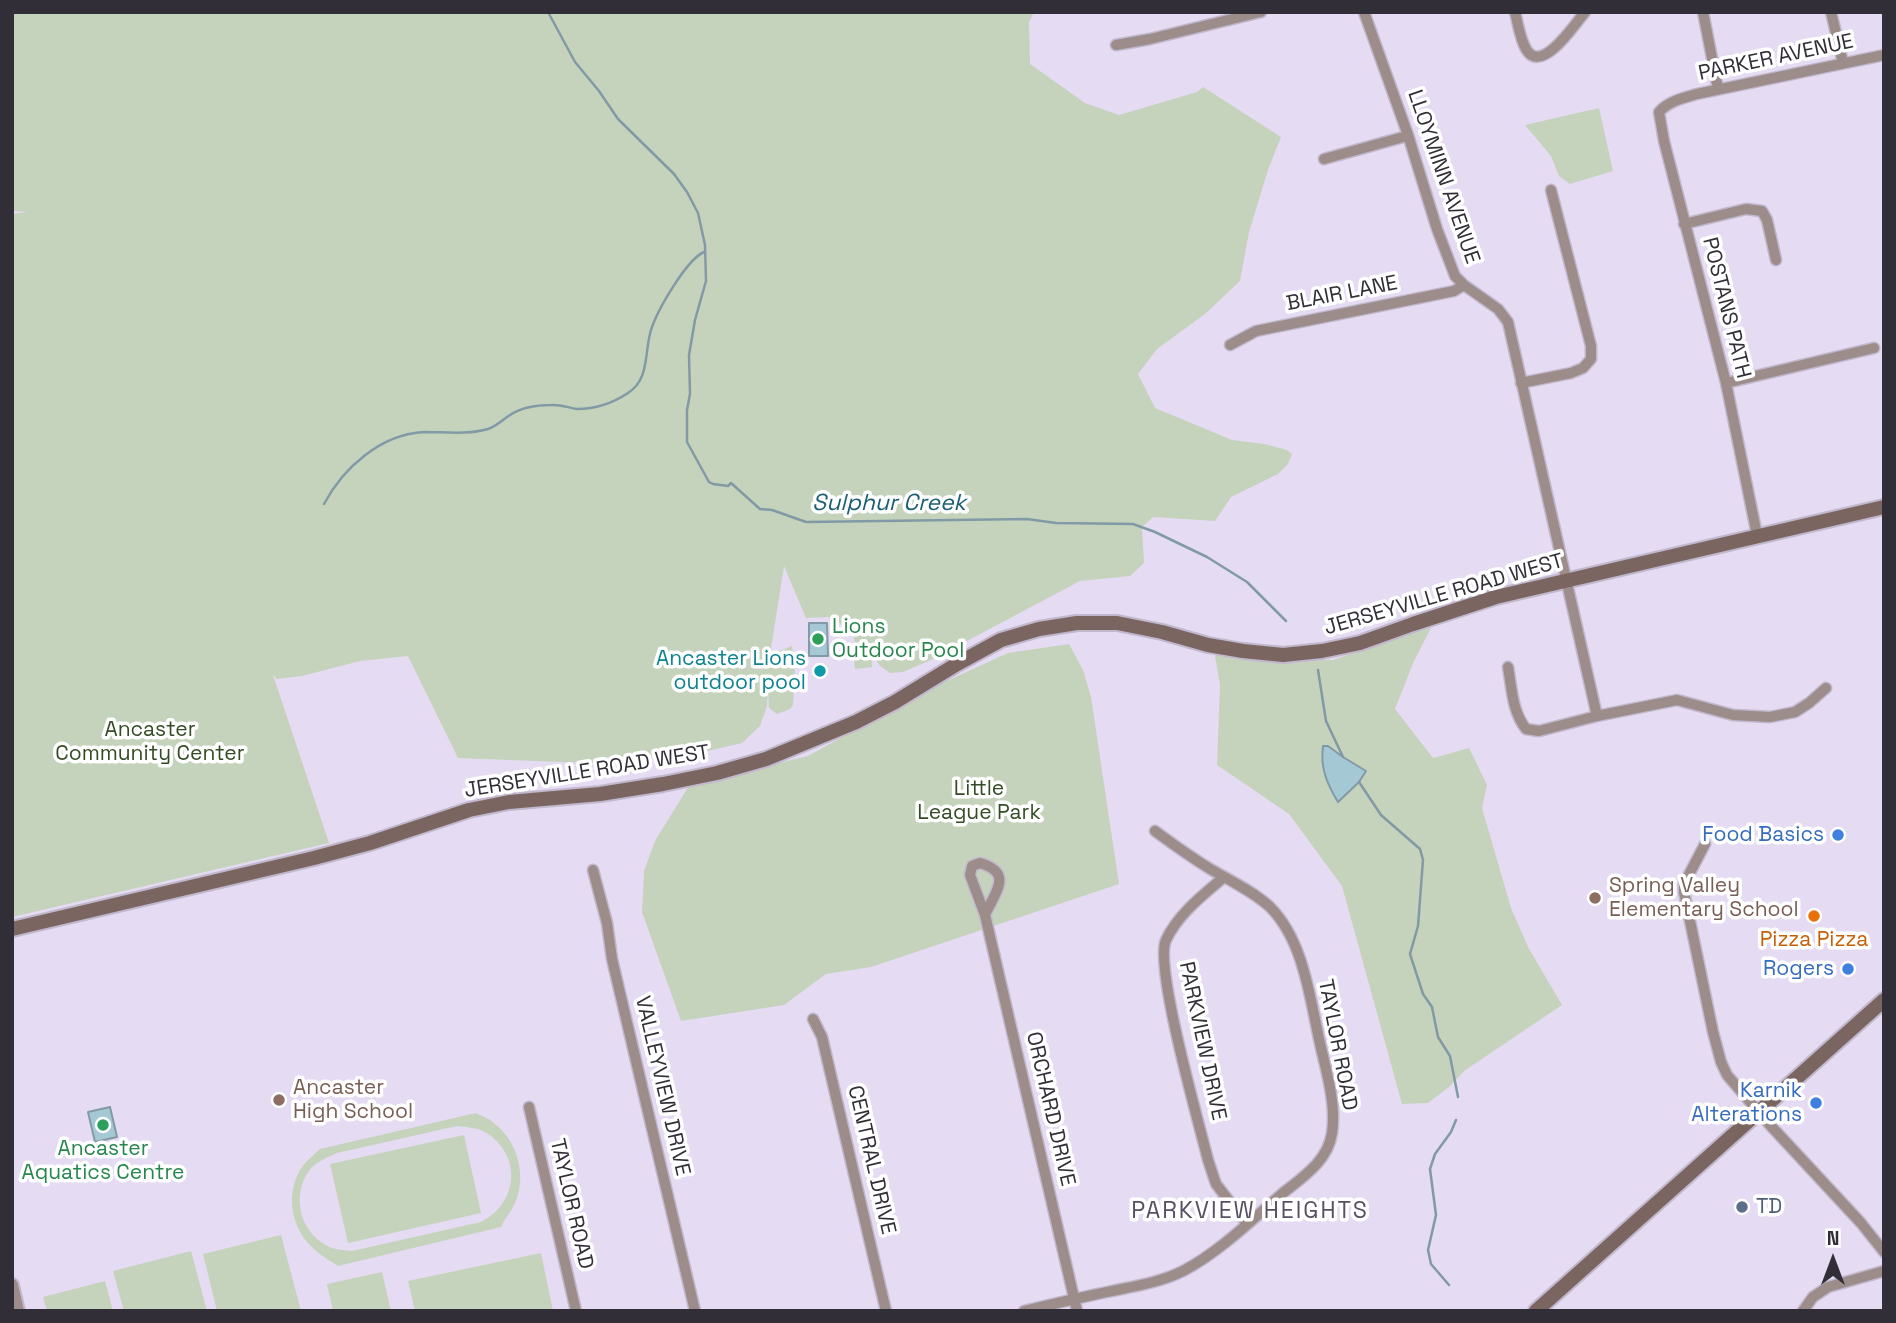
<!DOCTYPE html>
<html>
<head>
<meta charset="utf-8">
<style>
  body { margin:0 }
  #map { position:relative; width:1896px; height:1323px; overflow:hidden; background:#e5dbf2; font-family:"Space Grotesk",sans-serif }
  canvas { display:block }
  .frame { position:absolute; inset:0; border:14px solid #322e37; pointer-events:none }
  .north { position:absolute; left:1798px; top:1225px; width:70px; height:70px; -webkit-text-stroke:5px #fff; paint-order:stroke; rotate:0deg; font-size:19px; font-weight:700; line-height:28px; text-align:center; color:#322e37 }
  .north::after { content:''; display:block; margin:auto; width:24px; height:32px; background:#322e37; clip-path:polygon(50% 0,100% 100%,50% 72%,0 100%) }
</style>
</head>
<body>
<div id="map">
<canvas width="1896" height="1323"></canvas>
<div class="frame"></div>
<div class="north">N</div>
</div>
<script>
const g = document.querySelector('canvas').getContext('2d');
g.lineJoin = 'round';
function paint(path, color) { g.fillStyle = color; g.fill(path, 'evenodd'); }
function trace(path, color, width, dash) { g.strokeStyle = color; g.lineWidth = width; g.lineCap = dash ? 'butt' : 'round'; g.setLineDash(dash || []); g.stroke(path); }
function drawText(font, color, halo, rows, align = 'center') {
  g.font = font + ' "Space Grotesk",sans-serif'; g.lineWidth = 7; g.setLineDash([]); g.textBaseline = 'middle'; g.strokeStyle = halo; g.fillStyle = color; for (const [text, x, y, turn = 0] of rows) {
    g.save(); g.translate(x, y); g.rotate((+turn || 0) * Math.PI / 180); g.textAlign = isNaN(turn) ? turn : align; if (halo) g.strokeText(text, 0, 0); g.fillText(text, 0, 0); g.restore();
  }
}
paint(new Path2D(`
  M12,12H1034L1029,22L1030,64L1085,103L1119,115L1197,92L1203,87L1281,137L1268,170L1249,232L1240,281L1205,314L1157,349L1138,374L1155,408L1232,440L1264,444L1287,450L1292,454L1288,464L1278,474L1231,497L1215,521L1153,517L1142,527L1144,563L1130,576L1080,581L931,660L903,672L890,673L880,666L871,652L855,644L853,631L828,617L806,618L784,566L770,655L792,646L795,673L793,705L790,709L777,714L769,708L768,690L767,706L760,726L742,743L703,752L587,763L458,758L408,656L360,661L302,676L277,679L273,675L329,843L12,917V214L27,212L12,211Z
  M1599,108L1613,171L1570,184L1559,176L1551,156L1525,125Z
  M1431,628L1414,661L1395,709L1433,758L1469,748L1487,785L1482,808L1511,908L1528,947L1562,1005L1464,1071L1449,1087L1428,1103L1402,1104L1342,886L1289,814L1217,765L1220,685L1215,656L1221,652L1251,656L1277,661L1333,660L1405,635Z
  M1069,644L1083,670L1091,697L1119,884L871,967L826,974L784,1005L681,1021L642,912L644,871L655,841L690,784L808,756L927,690L1008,653Z
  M871,656L872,667L855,669L854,659Z
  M476,1113C482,1116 490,1119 495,1124C518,1142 527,1177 515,1203C511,1212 505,1218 501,1227L338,1266C329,1260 318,1254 311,1246C288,1224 285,1184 307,1161C311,1157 316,1153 320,1149ZM457,1126C467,1127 480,1128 488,1134C523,1158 517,1204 481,1222L352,1251C343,1250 334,1250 326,1245C301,1232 292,1198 307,1174C313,1163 326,1158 337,1153Z
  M464,1135L481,1213L348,1243L330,1164Z
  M281,1235L301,1311H217L203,1254Z
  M191,1251L207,1311H124L113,1271Z
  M541,1253L553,1311H415L408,1281Z
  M382,1272L391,1311H333L327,1284Z
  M105,1281L113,1311H47L43,1297Z`), '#c5d3bd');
const water = new Path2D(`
  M809,623H827L828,656H809Z
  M1323,746H1328L1343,757L1366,771L1359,782L1338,802C1327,784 1320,768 1323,746Z
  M110,1107L117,1137L95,1142L88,1112Z`);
paint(water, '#a5c9d4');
trace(water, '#829aa5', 2);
trace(new Path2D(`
  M548,12L575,62L599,91L618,119L674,174L687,192L698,213L705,245L706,281L695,320L689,355L690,394L687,410V442L709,482L713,484L728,486L731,483L760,509L772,510L806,522L1027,519L1056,523L1133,524L1155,532L1207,557L1247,582L1286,621
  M324,504C343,468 381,434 424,432C444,432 468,435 488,429C497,426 502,420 510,415C522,407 537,405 551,405C560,404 569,408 577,409C596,409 613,403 628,393C650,379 644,353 651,330C657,311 686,260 704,252
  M1318,670L1326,721L1343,757
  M1359,782L1381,815L1420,849L1423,860L1418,926L1410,954L1423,994L1432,1007L1438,1037L1450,1056L1458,1097
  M1449,1285L1431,1264L1428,1250L1436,1215L1430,1169L1435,1154L1451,1132L1456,1120`), '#829aa5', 2.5);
const minor = new Path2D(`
  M1364,12L1408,135L1437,229L1455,276L1464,285L1498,309L1508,322L1597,716
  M1515,12C1518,24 1520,39 1526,49C1541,76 1575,24 1585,12
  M1703,12L1718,89
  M1831,12L1843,63
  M1116,45L1150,39L1261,12
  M1324,159L1407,136
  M1684,224L1746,209L1762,211L1767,220L1776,260
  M1230,345L1256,331L1454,291L1464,285
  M1521,383L1571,373L1583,368L1591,359V346L1551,190
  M1726,383L1874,348
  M1757,535L1726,383L1664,141L1659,112C1669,101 1683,98 1697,94L1884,55
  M1508,667C1512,689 1512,711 1526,729L1539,731L1597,716L1677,700L1733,715L1770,717L1795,712L1809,703L1826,688
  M1705,844L1684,884V892L1713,1032L1721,1062L1727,1075L1770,1125L1861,1223L1884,1252
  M593,870L607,923L612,959L695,1311
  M1224,877C1203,895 1178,914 1166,940C1154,966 1199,1123 1208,1160L1216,1184L1247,1224
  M985,915C995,892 1014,873 980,863L972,866L970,875L985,915L1077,1311
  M813,1019L822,1037L886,1311
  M529,1107L576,1311
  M1024,1311C1053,1304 1082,1297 1112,1291C1136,1286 1161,1282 1183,1271C1218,1253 1253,1219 1283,1193C1303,1177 1328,1161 1332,1133C1337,1101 1324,1065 1318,1034C1309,992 1302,939 1270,907C1254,892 1231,881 1212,870C1192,858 1174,845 1155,831
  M1803,1311L1813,1297L1828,1287L1884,1271`);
const tertiary = new Path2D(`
  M12,1285L18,1311`);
const secondary = new Path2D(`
  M12,929L314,858L370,843L469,810L509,802L600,794L663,784L717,773L766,759L856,722L895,702L957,664L1001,640L1039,629L1077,623H1117L1162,632L1208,645L1243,651L1283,655L1322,651L1360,643L1413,624L1496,597L1884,507
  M1536,1311L1884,1000`);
trace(minor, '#c1b8cd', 13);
trace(tertiary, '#c1b8cd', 16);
trace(secondary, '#c1b8cd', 18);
trace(minor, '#9c8d8a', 10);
trace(tertiary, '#9c8d8a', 12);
trace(secondary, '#7a6561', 14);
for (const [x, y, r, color] of [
  [818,639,7,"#2e9e5b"],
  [820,671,7,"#0f9aa8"],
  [1838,835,7,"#3f7fe0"],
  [1595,898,7,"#8d6e63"],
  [1814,916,7,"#e8710a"],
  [1848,969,7,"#3f7fe0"],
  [279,1100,7,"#8d6e63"],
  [1816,1103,7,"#3f7fe0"],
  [103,1125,7,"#2e9e5b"],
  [1742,1207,7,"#5c6f8a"]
]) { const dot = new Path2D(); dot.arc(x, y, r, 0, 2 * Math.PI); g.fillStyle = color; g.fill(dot); trace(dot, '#fff', 2.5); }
drawText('21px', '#322e37', '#fff', [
  ["PARKER AVENUE",1776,58,-12],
  ["LLOYMINN AVENUE",1443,177,71],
  ["BLAIR LANE",1342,294,-11],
  ["POSTANS PATH",1726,308,76],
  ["JERSEYVILLE ROAD WEST",1444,595,-16],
  ["JERSEYVILLE ROAD WEST",587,772,-9],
  ["PARKVIEW DRIVE",1202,1041,78],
  ["TAYLOR ROAD",1337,1045,79],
  ["VALLEYVIEW DRIVE",662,1086,77],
  ["ORCHARD DRIVE",1050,1109,77],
  ["CENTRAL DRIVE",871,1160,77],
  ["TAYLOR ROAD",571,1204,77]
]);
drawText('21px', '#27864d', '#fff', [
  ["Lions",832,627],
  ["Outdoor Pool",832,651],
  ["Ancaster",103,1149,"center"],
  ["Aquatics Centre",103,1173,"center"]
], 'left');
drawText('21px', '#0d838f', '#fff', [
  ["Ancaster Lions",806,659],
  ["outdoor pool",806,683]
], 'right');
drawText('21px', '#344c23', '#fff', [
  ["Ancaster",150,730],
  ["Community Center",150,754],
  ["Little",979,789],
  ["League Park",979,813]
]);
drawText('21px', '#366cbe', '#fff', [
  ["Food Basics",1824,835],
  ["Rogers",1834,969],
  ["Karnik",1802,1091],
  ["Alterations",1802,1115]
], 'right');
drawText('21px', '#785e54', '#fff', [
  ["Spring Valley",1609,886],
  ["Elementary School",1609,910],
  ["Ancaster",293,1088],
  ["High School",293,1112]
], 'left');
drawText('21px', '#c56008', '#fff', [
  ["Pizza Pizza",1814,940]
]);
drawText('21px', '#4e5e75', '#fff', [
  ["TD",1756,1207]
], 'left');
drawText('italic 23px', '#1b5f71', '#fff', [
  ["Sulphur Creek",889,504]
]);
g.letterSpacing = '2px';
drawText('23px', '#584f63', '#fff', [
  ["PARKVIEW HEIGHTS",1250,1212]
]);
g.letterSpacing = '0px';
</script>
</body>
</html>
